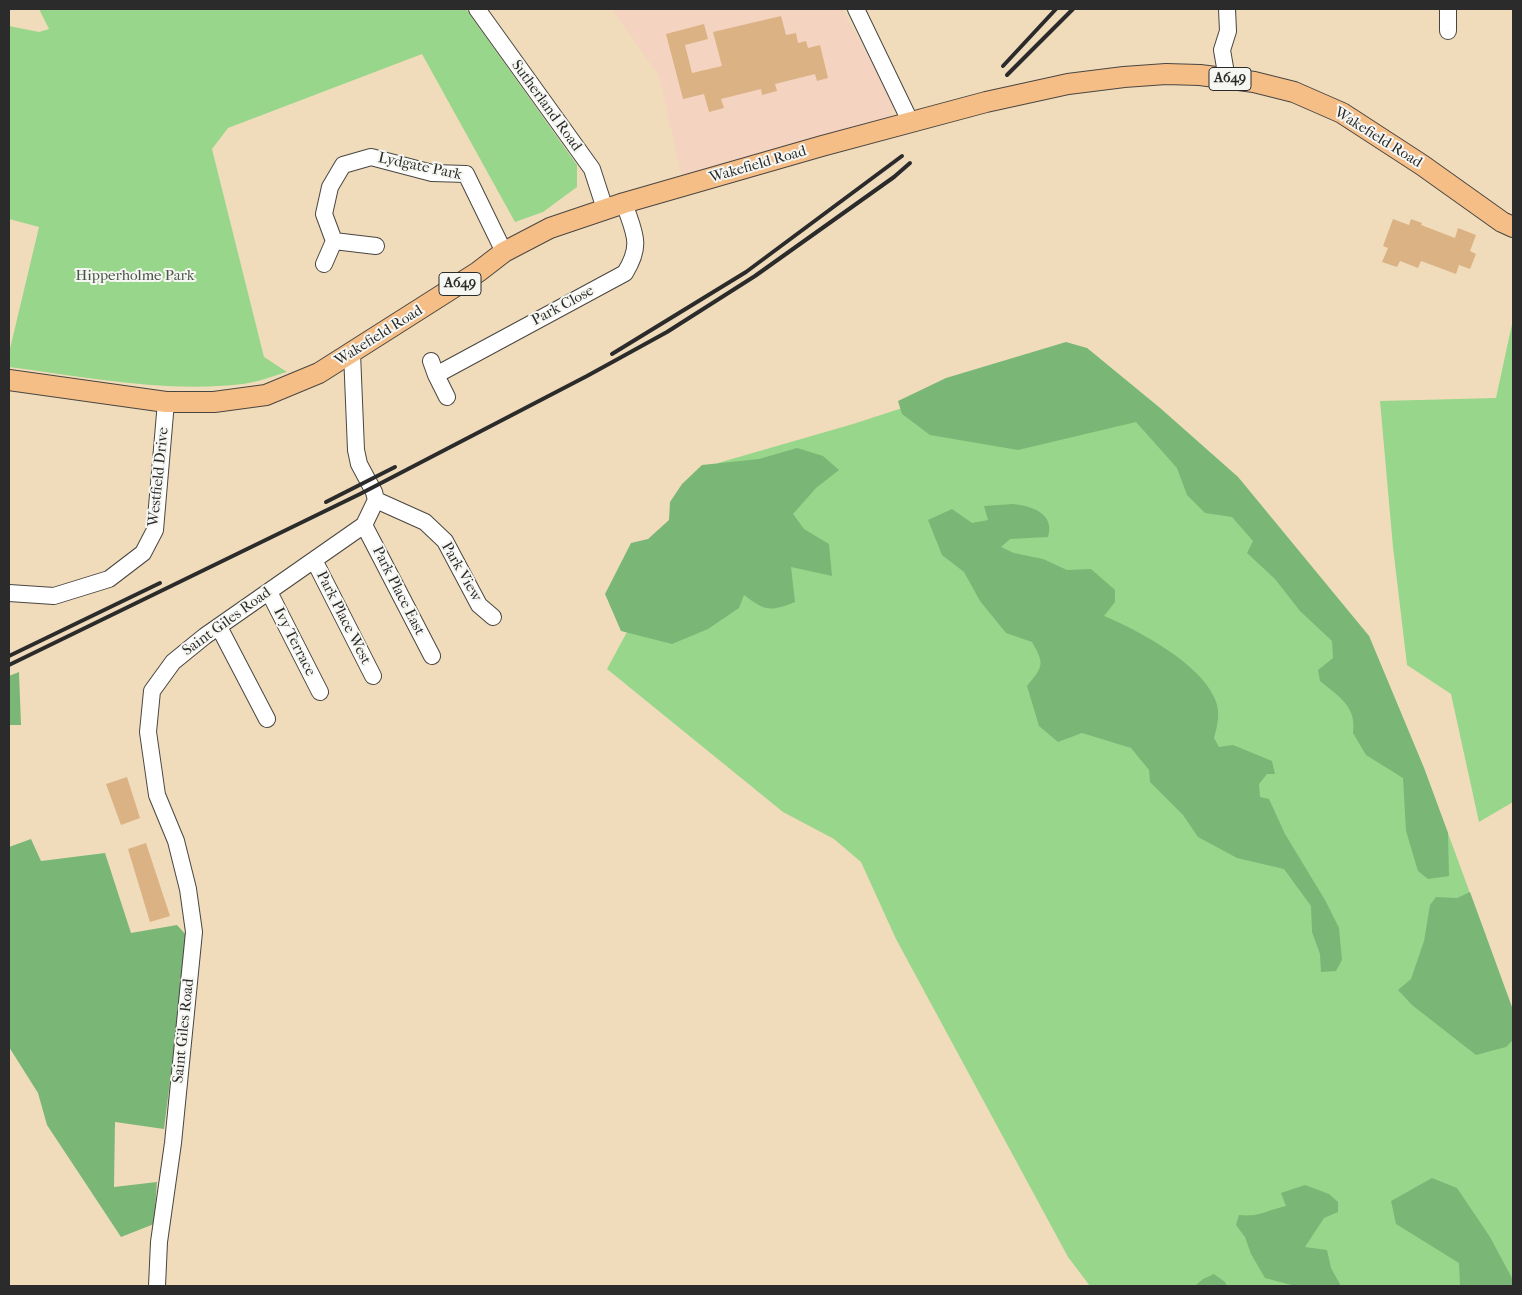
<!DOCTYPE html>
<html>
<head>
<meta charset="utf-8">
<style>
  body { margin:0 }
  #map { position:relative; width:1522px; height:1295px; overflow:hidden; background:#f0dcbb; font-family:"IM FELL French Canon",serif }
  canvas { display:block }
  .frame { position:absolute; inset:0; border:10px solid #2b2b2b; pointer-events:none }
</style>
</head>
<body>
<div id="map">
<canvas width="1522" height="1295"></canvas>
<div class="frame"></div>
</div>
<script>
const g = document.querySelector('canvas').getContext('2d');
g.lineJoin = 'round';
function paint(path, color) { g.fillStyle = color; g.fill(path, 'evenodd'); }
function trace(path, color, width, dash) { g.strokeStyle = color; g.lineWidth = width; g.lineCap = dash ? 'butt' : 'round'; g.setLineDash(dash || []); g.stroke(path); }
function drawText(font, color, halo, rows, align = 'center') {
  g.font = font + ' "IM FELL French Canon",serif'; g.lineWidth = 4; g.setLineDash([]); g.textBaseline = 'middle'; g.strokeStyle = halo; g.fillStyle = color; for (const [text, x, y, turn = 0] of rows) {
    g.save(); g.translate(x, y); g.rotate((+turn || 0) * Math.PI / 180); g.textAlign = isNaN(turn) ? turn : align; if (halo) g.strokeText(text, 0, 0); g.fillText(text, 0, 0); g.restore();
  }
}
paint(new Path2D(`
  M612,9H842L894,103L891,119L682,177L659,76Z`), '#f5d3c1');
paint(new Path2D(`
  M39,9H466L577,165V187L543,212L515,222L422,54L228,128L212,149L264,357L287,372C273,376 258,382 243,384C165,393 86,377 9,367V353L39,227L9,219V26L39,32L49,29Z
  M1512,324L1513,802L1479,822L1451,694L1407,665L1393,547L1380,401L1496,398Z
  M1087,348L1160,408L1238,477L1369,636L1424,768L1513,1010V1286H1090L1068,1257L896,939L861,862L834,839L783,812L607,669L718,463L853,424Z`), '#98d68b');
paint(new Path2D(`
  M1066,342L1087,348L1160,408L1238,477L1369,636L1424,768L1448,833L1449,876L1428,879L1418,871L1406,831L1403,778L1366,755L1353,733C1357,706 1338,696 1320,681L1318,670L1333,658L1332,641L1300,611L1275,579L1247,553L1253,541L1232,517L1205,513L1187,495L1177,468L1136,422L1018,450L930,435L902,414L898,401L946,378Z
  M797,448L823,456L839,470L816,488L793,514L804,529L829,544L832,576L791,567L795,602C770,612 765,611 744,595L739,608L708,629L672,644L621,631L605,594L631,543L648,539L669,520L670,502L682,484L702,465L759,459Z
  M1013,504C1033,506 1055,514 1048,537L1010,539L1001,547L1014,553L1043,559L1067,570L1091,569L1115,590V602L1104,616C1138,630 1199,663 1214,697C1221,710 1218,724 1214,738L1219,747L1233,745L1272,761L1275,774H1267L1259,784L1260,797L1269,799L1285,834L1325,900L1339,928L1342,960L1336,971L1321,972L1320,954L1312,932L1311,906L1284,869L1237,858L1198,837L1183,815L1150,782L1149,770L1131,748L1082,733L1058,742L1039,726L1027,686C1043,667 1045,664 1032,642L1006,633L980,601L964,572L942,555L928,520L952,509L972,523L988,520L984,506Z
  M19,672L21,725H9V676Z
  M31,839L41,861L105,853L131,933L177,925L188,937L164,1129L115,1122L114,1187L157,1182L154,1224L121,1237L47,1125L38,1093L9,1047V847Z
  M1470,892L1513,1010V1040L1506,1047L1476,1055L1412,1005L1398,990L1411,979L1424,941L1430,905L1436,897L1457,898Z
  M1432,1178L1457,1188L1490,1237L1513,1280V1286H1460L1459,1263L1396,1224L1391,1201Z
  M1305,1185L1329,1194L1338,1202V1212L1324,1218L1305,1247L1327,1250L1331,1268L1341,1286H1295L1265,1278L1251,1254L1245,1237L1236,1225L1239,1215C1260,1217 1265,1211 1286,1206L1281,1193Z
  M1214,1274L1225,1282L1227,1286H1195L1203,1279Z`), '#7ab777');
paint(new Path2D(`
  M781,16L786,35L796,33L798,43L806,41L808,48L820,45L828,78L817,81L815,74L775,84L777,91L762,95L761,89L721,99L724,108L709,112L704,94L683,99L666,34L704,24L708,39L685,45L692,73L722,66L713,32Z
  M1393,219L1409,225L1411,219L1422,223L1421,225L1455,238L1458,228L1476,235L1470,251L1476,254L1470,269L1459,265L1456,274L1421,261L1418,268L1400,261L1397,267L1382,262L1388,248L1383,246Z
  M127,777L140,818L121,825L106,784Z
  M146,843L170,916L150,922L128,849Z`), '#dab284');
const minor = new Path2D(`
  M477,9L592,169L605,209
  M856,9L911,123
  M1227,9L1228,31L1222,50L1227,79
  M1448,9V31
  M334,241L376,246
  M324,264L334,241L324,214L330,187L343,165L371,157L432,173L466,174L504,252
  M431,361L436,375L625,273C643,244 634,233 624,203
  M436,375L447,397
  M376,500L425,522L445,541L479,605L493,617
  M364,525L432,656
  M314,560L373,676
  M269,592L320,692
  M9,593L54,596L109,579L143,553L155,530L166,402
  M219,627L267,719
  M157,1286L159,1242L173,1143L194,932L188,889L176,841L157,795L148,732L152,691L173,662L205,636L364,525L376,500L374,492L359,464L356,450L352,353`);
const major = new Path2D(`
  M9,380L166,402H214L266,395L319,373L478,272L504,252L550,228L624,203L822,146L986,102L1068,84L1124,77L1166,74L1200,75L1254,82L1294,92L1342,113L1422,165L1502,222L1513,227`);
trace(minor, '#494641', 18);
trace(major, '#494641', 22);
trace(minor, '#fff', 16);
trace(major, '#f6be87', 20);
trace(new Path2D(`
  M1003,66L1056,9
  M1007,75L1073,9
  M612,354L746,272L902,156
  M326,502L395,467
  M9,656L160,583
  M9,665L360,494L587,376L667,332L755,276L894,177L910,163`), '#2b2b2b', 4);
for (const [x, y, w] of [
  [1230,79,42],
  [460,284,42]
]) { const box = new Path2D(); box.roundRect(x - w / 2, y - 11.5, w, 23, 4); g.fillStyle = '#f6f6f2'; g.fill(box); trace(box, '#2b2b2b', 1); }
drawText('bold 14px', '#2b2b2b', null, [
  ["A649",1230,79],
  ["A649",460,284]
]);
drawText('15px', '#2b2b2b', '#f6f6f2', [
  ["Sutherland Road",546,106,54],
  ["Wakefield Road",1378,138,32],
  ["Wakefield Road",758,165,-16],
  ["Lydgate Park",420,167,12],
  ["Park Close",563,306,-28],
  ["Wakefield Road",379,336,-32],
  ["Westfield Drive",159,477,-84],
  ["Park View",461,572,60],
  ["Park Place East",398,591,63],
  ["Park Place West",343,618,63],
  ["Saint Giles Road",227,622,-36],
  ["Ivy Terrace",294,642,63],
  ["Saint Giles Road",184,1031,-84]
]);
drawText('15px', '#465643', '#f6f6f2', [
  ["Hipperholme Park",135,276]
]);
</script>
</body>
</html>
